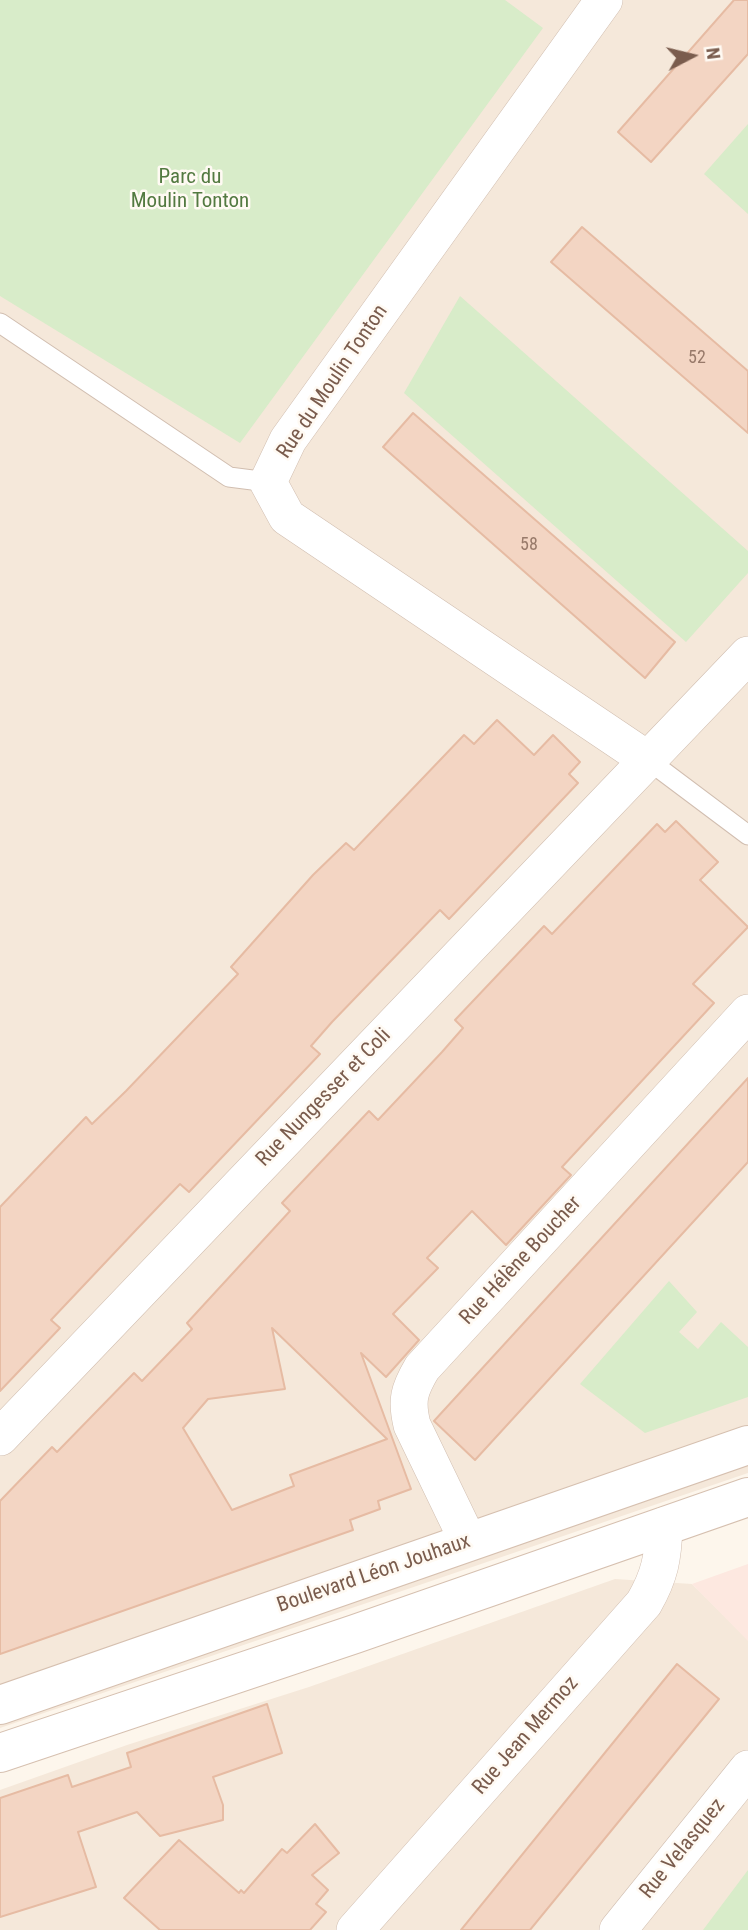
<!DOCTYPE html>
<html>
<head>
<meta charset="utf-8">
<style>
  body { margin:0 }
  #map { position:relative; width:748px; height:1930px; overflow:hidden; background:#fdf6ec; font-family:"Roboto Condensed",sans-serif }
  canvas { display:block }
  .north { position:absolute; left:657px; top:21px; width:70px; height:70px; -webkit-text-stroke:5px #fffaf3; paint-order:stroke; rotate:83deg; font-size:19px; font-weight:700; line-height:28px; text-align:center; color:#7a5c4d }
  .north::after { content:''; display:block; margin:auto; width:24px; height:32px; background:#7a5c4d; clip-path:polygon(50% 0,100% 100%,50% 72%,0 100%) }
</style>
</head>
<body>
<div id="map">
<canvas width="748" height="1930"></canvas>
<div class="north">N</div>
</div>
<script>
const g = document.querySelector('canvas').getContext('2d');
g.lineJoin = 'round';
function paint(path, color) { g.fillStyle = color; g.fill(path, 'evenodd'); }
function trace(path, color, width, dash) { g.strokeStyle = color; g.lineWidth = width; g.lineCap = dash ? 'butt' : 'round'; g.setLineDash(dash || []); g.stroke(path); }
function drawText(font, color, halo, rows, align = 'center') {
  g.font = font + ' "Roboto Condensed",sans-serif'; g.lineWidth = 5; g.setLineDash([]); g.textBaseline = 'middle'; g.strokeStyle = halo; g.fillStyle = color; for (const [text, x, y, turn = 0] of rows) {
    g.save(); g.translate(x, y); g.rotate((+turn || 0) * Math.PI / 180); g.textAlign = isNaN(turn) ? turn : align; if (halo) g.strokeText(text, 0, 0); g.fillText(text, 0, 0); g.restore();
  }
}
paint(new Path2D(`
  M0,0H748V1473L0,1728Z
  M615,1579L692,1584L748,1639V1930H0V1790L127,1745L309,1687Z`), '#f5e8da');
paint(new Path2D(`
  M748,1564V1641L692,1584Z`), '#fde8e0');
paint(new Path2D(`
  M0,0H505L543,28L240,443L0,296Z
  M748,124V214L704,174Z
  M460,296L748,551V573L686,642L404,393Z
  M669,1281L697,1312L679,1332L698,1349L721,1322L748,1347V1397L645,1433L580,1384Z
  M748,1870V1930H703Z`), '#d8ecc9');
const building = new Path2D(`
  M734,0H748V54L651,162L618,132Z
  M582,227L748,371V433L551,262Z
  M413,413L675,642L645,678L383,447Z
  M497,720L534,755L553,735L580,762L569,774L578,783L449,919L440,910L332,1022L311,1046L320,1054L189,1192L180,1184L136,1230L51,1320L60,1328L0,1391V1207L86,1117L92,1124L126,1091L238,974L231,967L313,875L346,843L354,850L464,735L474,744Z
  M676,821L718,862L700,880L748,927L693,984L714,1003L562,1167L571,1175L506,1245L472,1211L427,1258L438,1268L393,1314L419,1340L386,1377L361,1353L411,1489L378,1501L380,1509L350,1520L353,1530L0,1654V1501L52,1447L57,1452L134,1373L142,1381L192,1329L187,1323L290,1211L282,1203L369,1111L378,1120L442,1052L463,1028L455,1020L544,926L552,934L657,824L665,832ZM272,1328L387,1439L290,1475L294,1486L232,1510L183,1428L208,1399L285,1389Z
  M748,1078V1162L475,1460L434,1421Z
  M677,1664L719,1699L530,1930H461Z
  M267,1704L282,1753L213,1777L223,1805V1820L160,1836L137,1812L78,1832L96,1887L0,1917V1798L68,1775L72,1787L131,1767L127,1753Z
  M315,1824L339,1853L312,1875L328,1890L316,1904L326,1912L310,1930H160L124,1898L179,1840L239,1893L241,1890L244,1893L282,1849L287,1853Z`);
paint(building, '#f3d5c3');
trace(building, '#e6bba3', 2);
const lane = new Path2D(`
  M0,323L229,477L268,482
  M648,760L748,835`);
const street = new Path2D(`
  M604,0L288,440L268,482L287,517L648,760
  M0,1437L748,655
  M468,1541L412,1425C406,1400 409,1390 422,1368L748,1013
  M355,1930L644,1603C660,1575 663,1558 664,1526
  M618,1930L748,1769`);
const secondary = new Path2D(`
  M0,1705L748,1445
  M0,1753L355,1634L748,1497`);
trace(lane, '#d1beb0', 21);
trace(street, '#d1beb0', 38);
trace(secondary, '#d6c0b0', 40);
trace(lane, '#fff', 19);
trace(street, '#fff', 37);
trace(secondary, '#fff', 38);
drawText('18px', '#987a6a', null, [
  ["52",697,358],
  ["58",529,545]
]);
drawText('21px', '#537a41', '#fffaf3', [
  ["Parc du",190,178],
  ["Moulin Tonton",190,202]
]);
drawText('21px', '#7a5c4d', '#fffaf3', [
  ["Rue du Moulin Tonton",333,382,-56],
  ["Rue Nungesser et Coli",324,1098,-46],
  ["Rue Hélène Boucher",521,1261,-47],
  ["Boulevard Léon Jouhaux",374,1574,-19],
  ["Rue Jean Mermoz",526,1736,-49],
  ["Rue Velasquez",683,1849,-51]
]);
</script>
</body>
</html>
